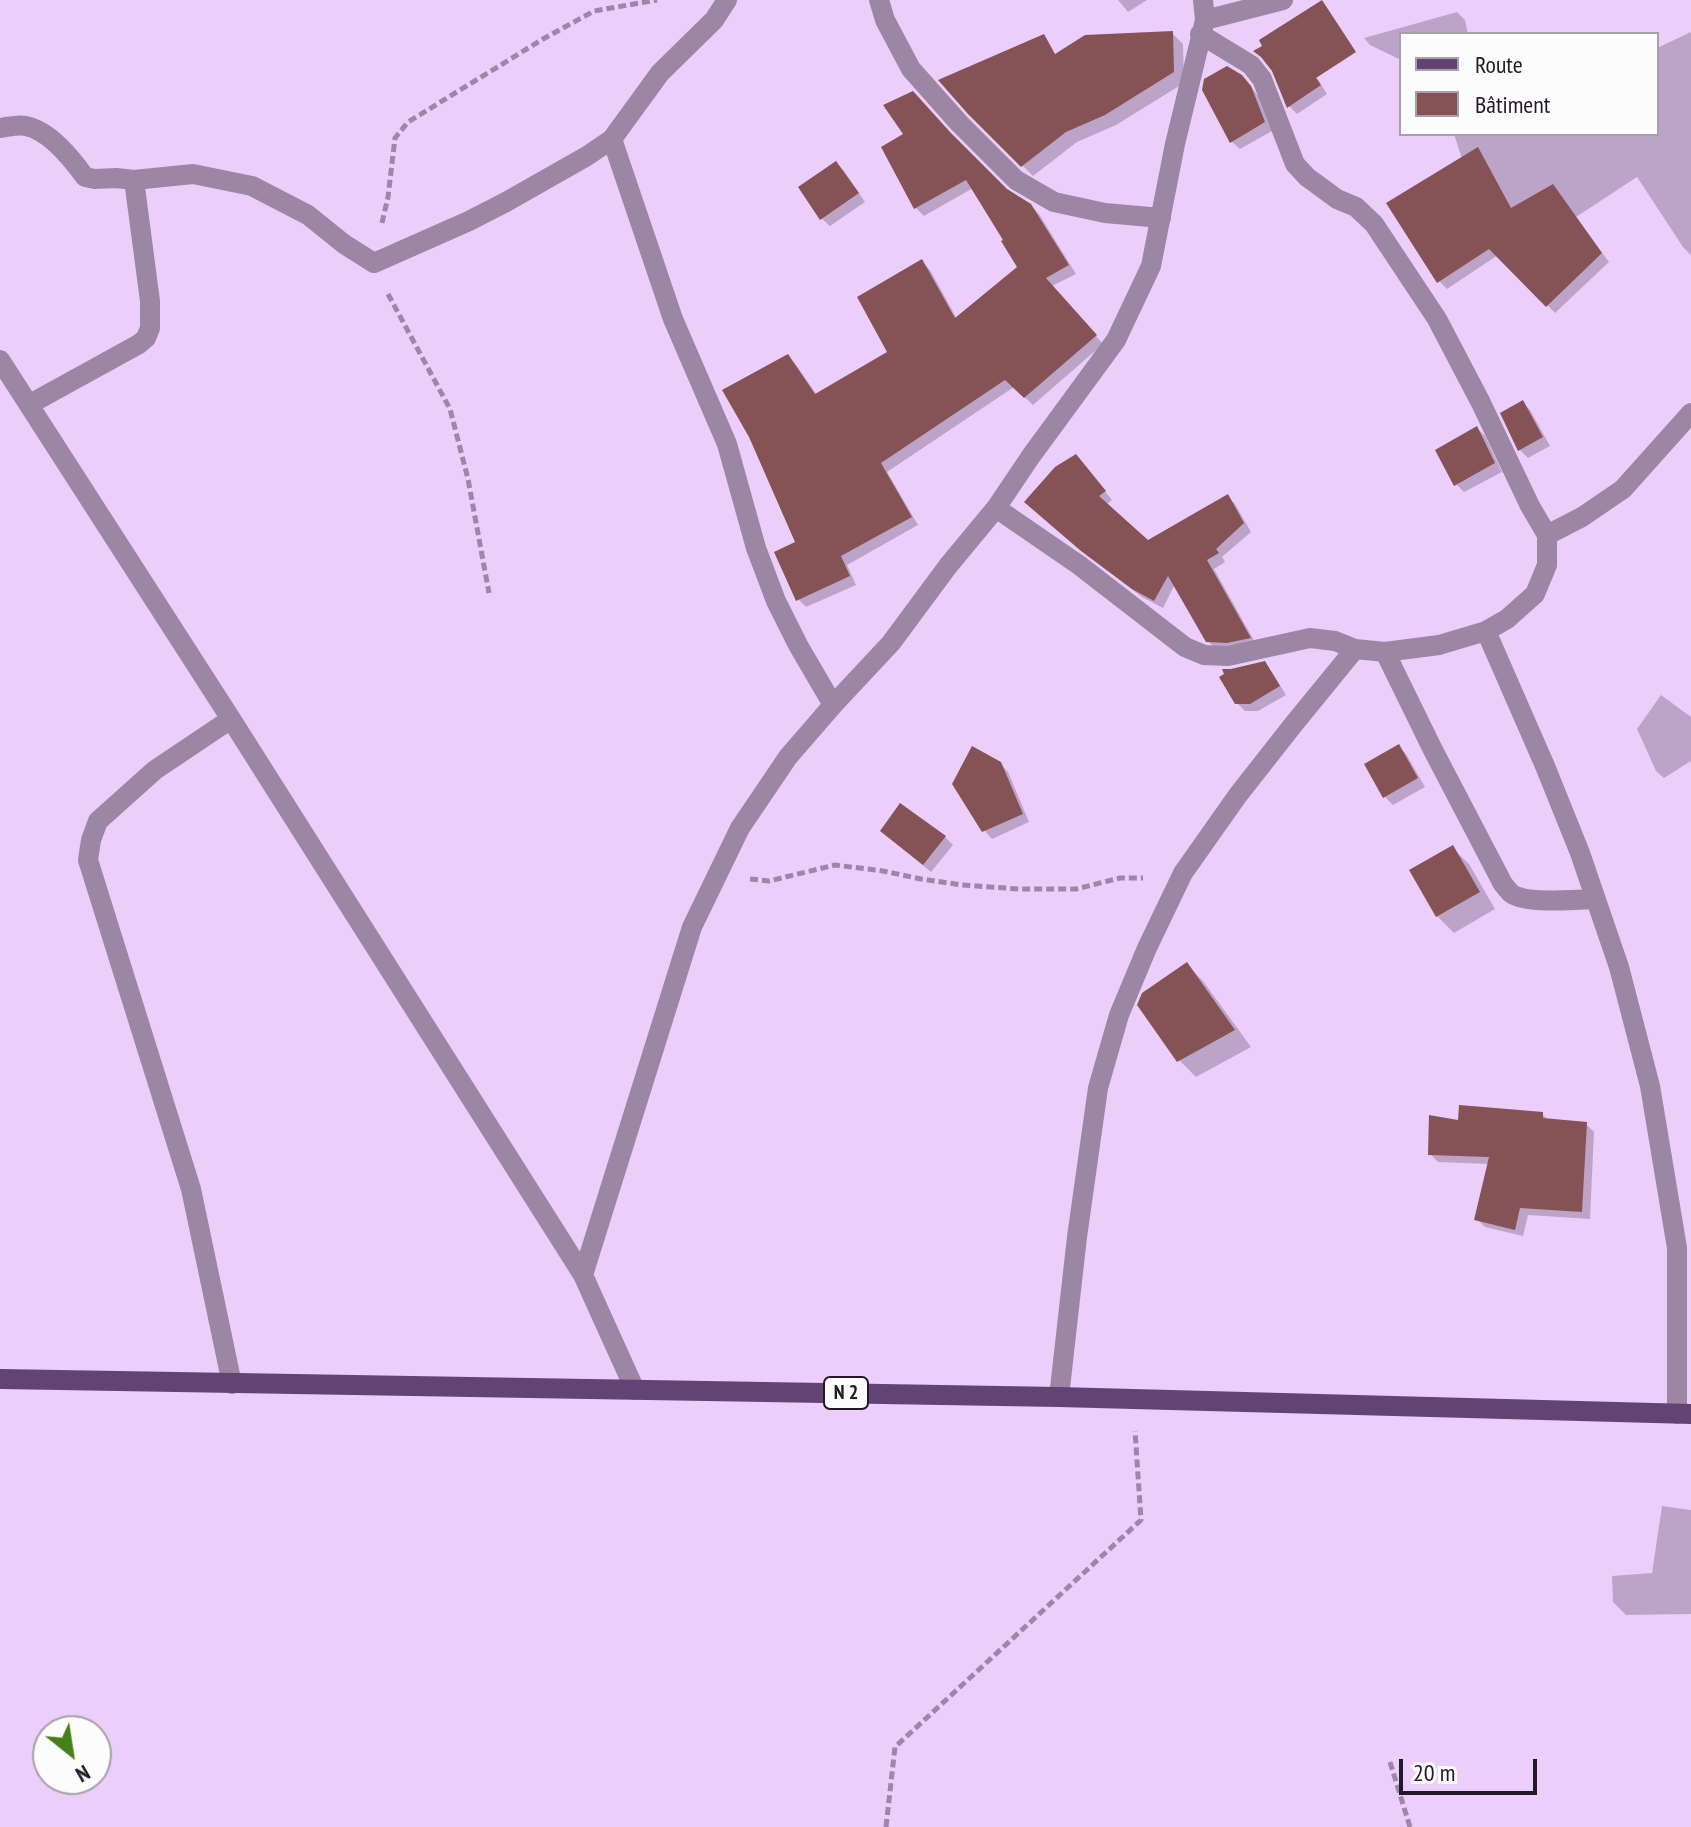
<!DOCTYPE html>
<html>
<head>
<meta charset="utf-8">
<style>
  body { margin:0 }
  #map { position:relative; width:1691px; height:1827px; overflow:hidden; background:#eccefb; font-family:"PT Sans Narrow",sans-serif }
  canvas { display:block }
  .legend { position:absolute; left:1399px; top:32px; width:260px; height:104px; box-sizing:border-box; background:#fcfcfc; border:2px solid #a5a1a7; margin:0; padding:10px 14px; list-style:none; font-size:24px; color:#231828 }
  .legend li { display:flex; align-items:center; gap:16px; height:40px }
  .legend b { width:40px; border:2px solid #a5a1a7 }
  .north { position:absolute; left:32px; top:1715px; width:80px; height:80px; box-sizing:border-box; background:#fcfcfc; border:2px solid #a5a1a7; border-radius:50%; rotate:150deg; font-size:22px; font-weight:700; line-height:32px; text-align:center; color:#231828 }
  .north::after { content:''; display:block; margin:auto; width:28px; height:36px; background:#47801b; clip-path:polygon(50% 0,100% 100%,50% 72%,0 100%) }
  .scale { position:absolute; left:1399px; top:1759px; width:138px; height:36px; box-sizing:border-box; border:4px solid #231828; border-top:0; padding-left:10px; font-size:24px; line-height:28px; white-space:nowrap; color:#231828; -webkit-text-stroke:6px #fcfcfc; paint-order:stroke }
</style>
</head>
<body>
<div id="map">
<canvas width="1691" height="1827"></canvas>
<ul class="legend">
<li><b style="height:10px;background:#654275"></b>Route</li>
<li><b style="height:22px;background:#855256"></b>Bâtiment</li>
</ul>
<div class="north">N</div>
<div class="scale">20 m</div>
</div>
<script>
const g = document.querySelector('canvas').getContext('2d');
g.lineJoin = 'round';
function paint(path, color) { g.fillStyle = color; g.fill(path, 'evenodd'); }
function trace(path, color, width, dash) { g.strokeStyle = color; g.lineWidth = width; g.lineCap = dash ? 'butt' : 'round'; g.setLineDash(dash || []); g.stroke(path); }
function drawText(font, color, halo, rows, align = 'center') {
  g.font = font + ' "PT Sans Narrow",sans-serif'; g.lineWidth = 8; g.setLineDash([]); g.textBaseline = 'middle'; g.strokeStyle = halo; g.fillStyle = color; for (const [text, x, y, turn = 0] of rows) {
    g.save(); g.translate(x, y); g.rotate((+turn || 0) * Math.PI / 180); g.textAlign = isNaN(turn) ? turn : align; if (halo) g.strokeText(text, 0, 0); g.fillText(text, 0, 0); g.restore();
  }
}
paint(new Path2D(`
  M1118,0H1147L1128,12Z
  M1457,12L1465,20L1468,34H1401V60L1370,45L1364,38Z
  M1691,32V255L1683,247L1637,177L1576,217L1609,262L1555,313L1498,255L1447,289L1439,281L1462,159L1454,134H1657V48Z
  M1172,33L1183,44L1184,83L1116,125L1077,142L1033,176L970,113L1057,70Z
  M1309,65L1327,94L1297,114L1289,106Z
  M1250,85L1258,96L1272,131L1240,149L1232,142Z
  M883,147L1006,191L1030,205L1039,214L1076,274L1052,286L1103,344L1033,405L1014,387L887,472L918,525L847,565L856,585L806,607L798,599V543L788,357L796,365L817,395L890,353L922,262L930,270L957,319L1020,267L973,188L924,216L916,208Z
  M836,163L844,171L865,202L830,226L822,219Z
  M1522,402L1530,410L1550,446L1528,458L1520,450Z
  M1477,428L1485,436L1502,472L1464,492L1456,484Z
  M1083,464L1112,500L1106,505L1148,542L1227,496L1235,504L1251,532L1222,557L1225,562L1214,569L1257,646L1216,649L1208,641L1175,584L1163,608L1142,597L1091,558Z
  M1264,663L1272,672L1286,695L1258,711H1245L1237,703Z
  M1661,695L1691,717V761L1664,778L1656,771L1637,729Z
  M1398,746L1406,754L1425,787L1393,805L1385,797L1366,765Z
  M1000,763L1008,772L1029,822L992,839L984,830Z
  M900,806L945,837L953,845L931,872L891,839Z
  M1452,848L1469,864L1495,909L1454,933L1437,916Z
  M1186,964L1203,981L1251,1047L1196,1077L1179,1060Z
  M1542,1114L1548,1120L1586,1124L1594,1132L1590,1219L1528,1215L1523,1236L1485,1227L1477,1219L1489,1164L1438,1162L1430,1154L1460,1123Z
  M1662,1506L1691,1510V1614L1626,1615L1613,1602L1612,1576L1652,1573Z`), '#0003');
paint(new Path2D(`
  M1322,0L1356,52L1316,78L1321,85L1287,108L1272,71L1261,57L1253,51L1262,46L1259,40Z
  M1173,31L1174,72L1105,115L1066,132L1021,167L968,114L938,80L1044,34L1055,54L1085,35Z
  M1227,66L1242,75L1251,86L1265,122L1230,143L1202,90L1204,79Z
  M913,91L950,132L1007,189L1031,204L1069,265L1046,278L1097,335L1024,398L1005,380L881,463L912,517L841,556L850,576L796,601L774,552L795,542L749,437L722,390L788,354L815,394L887,352L857,297L922,259L955,318L1017,267L1001,241L1003,240L966,180L914,209L881,147L903,134L883,105Z
  M1478,147L1511,208L1553,184L1602,253L1546,307L1489,249L1437,283L1386,203Z
  M836,161L859,193L820,220L798,187Z
  M1523,400L1543,437L1518,451L1500,413Z
  M1477,426L1495,463L1454,486L1435,450Z
  M1076,454L1106,491L1099,496L1148,540L1228,494L1244,523L1216,549L1219,553L1207,560L1251,638L1227,643L1206,642L1168,576L1154,601L1132,589L1081,551L1024,502L1055,467Z
  M1265,661L1280,686L1250,704H1235L1219,677L1224,674L1222,669H1231Z
  M1399,744L1418,778L1383,798L1364,764Z
  M972,746L1001,762L1023,814L982,832L952,784Z
  M900,803L946,836L923,865L880,831Z
  M1453,845L1480,892L1436,917L1409,870Z
  M1187,962L1235,1030L1177,1062L1137,1005L1142,993Z
  M1459,1105L1543,1112V1118L1587,1122L1582,1212L1520,1208L1515,1230L1474,1220L1489,1157L1428,1155L1429,1115L1458,1120Z`), '#855256');
trace(new Path2D(`
  M382,223L388,197L395,138L408,122L543,39L594,11L657,0
  M388,294L450,409L468,479L489,593
  M750,879L769,881L835,865L883,871L921,879L962,885L1019,889H1076L1120,878H1143
  M1390,1762L1410,1827
  M886,1827L895,1747L1141,1520L1135,1431`), '#9d86a8', 5, [8, 4]);
trace(new Path2D(`
  M879,0L885,20L911,69L959,123L1016,180L1054,202L1105,213L1161,218
  M1205,20L1283,0
  M0,128C8,127 18,124 26,126C50,131 72,159 85,177L95,179L116,178L134,180L193,174L252,186L308,215L344,244L374,263L469,221L506,202L587,156L612,139L660,73L714,20L727,0
  M612,139L673,319L727,444L756,548L776,601L798,645L833,705
  M0,360L231,719L583,1275L635,1390
  M30,404L139,344L146,338L150,328V301L134,180
  M996,508L1079,565L1185,647L1204,655L1228,656L1310,638L1335,641L1355,649L1385,652L1439,645L1486,631L1507,619L1535,594L1547,565V535L1530,506L1481,403L1437,319L1374,224L1356,207L1337,199L1307,177L1295,164L1262,79L1251,65L1200,34
  M1547,535L1582,517L1623,489L1691,413
  M1486,631L1545,766L1580,853L1619,967L1650,1086L1677,1248V1414
  M1385,652L1433,750L1503,884C1506,887 1508,891 1512,894C1527,904 1576,900 1595,899
  M231,719L155,770L98,821L91,840L88,860L191,1189L232,1384
  M583,1275L692,927L740,828L788,757L833,705L891,643L948,566L996,508L1031,456L1116,340L1151,266L1175,144L1205,20L1203,0
  M1059,1397L1077,1237L1098,1088L1119,1015L1147,948L1183,873L1238,795L1293,725L1355,649`), '#9b87a4', 20);
trace(new Path2D(`
  M0,1379L1059,1397L1691,1414`), '#654275', 20);
for (const [x, y, w] of [
  [846,1393,44]
]) { const box = new Path2D(); box.roundRect(x - w / 2, y - 16, w, 32, 6); g.fillStyle = '#fcfcfc'; g.fill(box); trace(box, '#231828', 2); }
drawText('bold 20px', '#231828', null, [
  ["N 2",846,1393]
]);
</script>
</body>
</html>
